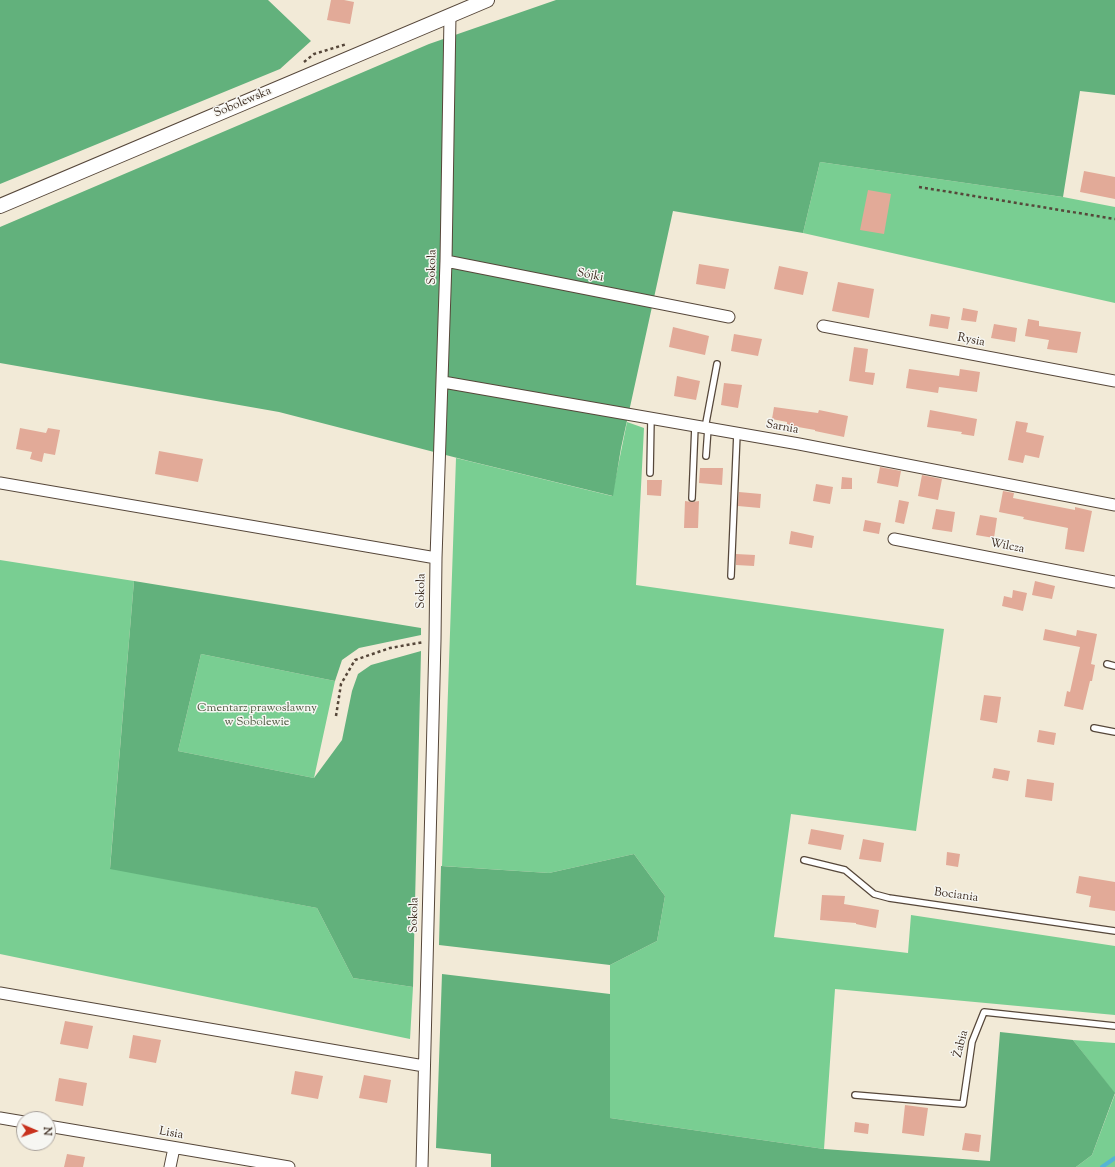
<!DOCTYPE html>
<html>
<head>
<meta charset="utf-8">
<style>
  body { margin:0 }
  #map { position:relative; width:1115px; height:1167px; overflow:hidden; background:#f2ead7; font-family:"Sorts Mill Goudy",serif }
  canvas { display:block }
  .north { position:absolute; left:16px; top:1111px; width:40px; height:40px; box-sizing:border-box; background:#f6f6f2; border:1px solid #aba49d; border-radius:50%; rotate:92deg; font-size:11px; font-weight:700; line-height:16px; text-align:center; color:#3b2a1e }
  .north::after { content:''; display:block; margin:auto; width:14px; height:18px; background:#c8321e; clip-path:polygon(50% 0,100% 100%,50% 72%,0 100%) }
</style>
</head>
<body>
<div id="map">
<canvas width="1115" height="1167"></canvas>
<div class="north">N</div>
</div>
<script>
const g = document.querySelector('canvas').getContext('2d');
g.lineJoin = 'round';
function paint(path, color) { g.fillStyle = color; g.fill(path, 'evenodd'); }
function trace(path, color, width, dash) { g.strokeStyle = color; g.lineWidth = width; g.lineCap = dash ? 'butt' : 'round'; g.setLineDash(dash || []); g.stroke(path); }
function drawText(font, color, halo, rows, align = 'center') {
  g.font = font + ' "Sorts Mill Goudy",serif'; g.lineWidth = 3; g.setLineDash([]); g.textBaseline = 'middle'; g.strokeStyle = halo; g.fillStyle = color; for (const [text, x, y, turn = 0] of rows) {
    g.save(); g.translate(x, y); g.rotate((+turn || 0) * Math.PI / 180); g.textAlign = isNaN(turn) ? turn : align; if (halo) g.strokeText(text, 0, 0); g.fillText(text, 0, 0); g.restore();
  }
}
paint(new Path2D(`
  M820,162L1063,197L1115,207V303L803,233Z
  M627,422L644,428L636,585L944,629L916,831L791,814L774,937L908,953L911,915L1115,946V1015L835,989L824,1149L610,1118V965L657,941L665,896L634,854L549,873L442,866L456,458L612,496Z
  M0,560L134,581L110,868L317,908L353,978L413,987L410,1039L0,954Z
  M201,654L335,681L314,778L178,751Z
  M1073,1040L1115,1043V1167H1076L1092,1155L1115,1094Z`), '#79ce92');
paint(new Path2D(`
  M0,0H268L311,41L280,69L0,184Z
  M556,0H1115V95L1080,91L1063,197L820,162L803,233L673,211L621,448L613,496L469,461L279,412L0,363V227L429,44Z
  M134,581L421,628V635L359,648L342,660L335,681L201,654L178,751L314,778L342,740L352,691L358,674L371,665L421,651L413,987L353,978L317,908L110,869Z
  M634,854L665,896L657,941L610,965L439,945L441,866L549,873Z
  M442,974L610,994V1118L824,1149L990,1161L1000,1032L1073,1040L1115,1093L1092,1155L1076,1167H491V1154L436,1148Z`), '#62b17c');
trace(new Path2D(`
  M1102,1167L1115,1158`), '#56b4d4', 4);
paint(new Path2D(`
  M331,0H344L354,2L350,24L327,20Z
  M1084,171L1115,177V199L1080,192Z
  M868,190L891,194L884,234L860,230Z
  M699,264L729,269L725,289L696,284Z
  M779,266L808,272L803,295L774,289Z
  M838,282L874,289L869,318L832,311Z
  M963,308L978,311L976,322L961,320Z
  M931,314L950,317L948,329L929,326Z
  M1028,319L1039,321V326L1081,332L1077,353L1047,349L1049,340L1025,336Z
  M994,324L1017,328L1015,342L991,338Z
  M673,327L709,336L705,355L669,347Z
  M734,334L762,339L758,356L731,351Z
  M854,347L868,349L865,372L875,373L873,385L849,381Z
  M909,369L959,376L960,369L980,372L977,392L939,387L938,393L906,388Z
  M677,376L700,381L696,400L674,396Z
  M724,383L742,385L738,408L721,405Z
  M774,407L818,413L819,410L848,416L844,437L815,431V430L787,425V422L772,419Z
  M930,410L977,419L974,436L961,434L962,432L927,427Z
  M1016,421L1028,423L1026,432L1044,436L1039,458L1025,455L1023,463L1008,460Z
  M20,428L46,433L48,428L60,430L55,455L44,453L42,462L30,459L32,452L16,449Z
  M159,451L203,459L198,482L155,474Z
  M880,467L901,471L898,487L877,483Z
  M700,468H723L722,485L699,483Z
  M922,475L942,479L938,500L918,496Z
  M842,477L852,478V489H841Z
  M647,480H662L661,496L647,495Z
  M816,484L833,487L830,504L813,501Z
  M1003,491L1014,493L1013,498L1075,510V507L1092,511L1084,552L1065,549L1068,528L1023,519L1024,517L999,512Z
  M739,492L761,494L760,508L738,506Z
  M899,500L909,502L904,524L895,522Z
  M685,501L692,502L699,501L698,528H684Z
  M936,509L955,512L952,532L932,529Z
  M980,515L997,518L994,538L976,535Z
  M865,520L881,523L879,534L863,531Z
  M791,531L814,536L812,548L789,544Z
  M736,554L755,555L754,566L736,565Z
  M1035,581L1055,586L1052,599L1032,595Z
  M1013,590L1027,593L1023,611L1002,606L1004,596L1012,598Z
  M1045,629L1076,636L1077,630L1097,634L1091,664L1095,665L1092,681H1090L1083,710L1064,706L1067,691L1070,692L1080,647L1043,640Z
  M984,695L1001,697L997,723L980,720Z
  M1039,730L1056,733L1054,745L1037,742Z
  M994,768L1010,771L1008,781L992,778Z
  M1027,779L1054,783L1052,801L1025,797Z
  M811,829L844,835L841,850L808,844Z
  M863,839L884,843L881,862L859,859Z
  M947,852L960,854L958,867L946,865Z
  M1079,876L1115,882V911L1089,907L1091,896L1076,893Z
  M822,895L845,896L844,904L879,910L876,928L856,924V923L820,920Z
  M65,1021L93,1026L88,1049L60,1044Z
  M133,1035L161,1040L156,1063L129,1058Z
  M295,1071L323,1076L318,1099L291,1094Z
  M364,1075L391,1080L387,1103L359,1098Z
  M59,1078L87,1083L83,1106L55,1101Z
  M905,1105L928,1108L924,1136L902,1133Z
  M855,1122L869,1124L868,1134L854,1132Z
  M965,1133L981,1135L979,1152L962,1150Z
  M67,1154L85,1157L83,1167H64Z`), '#e2aa98');
const service = new Path2D(`
  M705,428L717,364
  M706,456L708,428
  M650,473L651,418
  M692,498L695,426
  M731,576L737,433
  M1107,664L1115,666
  M1094,728L1115,732
  M804,860L845,870L874,894L889,898L1115,931
  M855,1095L963,1104L972,1042L984,1012L1115,1026`);
const minor = new Path2D(`
  M446,261L729,317
  M823,326L1115,381
  M443,382L799,444L1115,505
  M0,483L436,558
  M894,539L1115,582
  M0,993L424,1066
  M0,1118L24,1122
  M48,1126L289,1167
  M170,1167L174,1148
  M422,1167L435,640L436,558L446,261L450,15`);
const tertiary = new Path2D(`
  M0,206L487,0`);
trace(service, '#56473a', 8);
trace(minor, '#56473a', 13);
trace(tertiary, '#56473a', 16);
trace(new Path2D(`
  M304,62L314,54L347,44
  M919,187L1115,219
  M336,716L341,684L355,660L390,648L424,642`), '#56473a', 2.5, [3, 3]);
trace(service, '#fff', 5.5);
trace(minor, '#fff', 11);
trace(tertiary, '#fff', 14);
drawText('12px', '#3b2a1e', '#f6f6f2', [
  ["Sobolewska",243,103,-23],
  ["Sokola",433,267,-89],
  ["Sójki",590,276,11],
  ["Rysia",971,341,11],
  ["Sarnia",782,428,10],
  ["Wilcza",1007,547,11],
  ["Sokola",422,591,-89],
  ["Bociania",956,896,8],
  ["Sokola",415,915,-89],
  ["Żabia",962,1044,-76],
  ["Lisia",171,1134,10]
]);
drawText('12px', '#4e5b41', '#f6f6f2', [
  ["Cmentarz prawosławny",257,709],
  ["w Sobolewie",257,723]
]);
</script>
</body>
</html>
